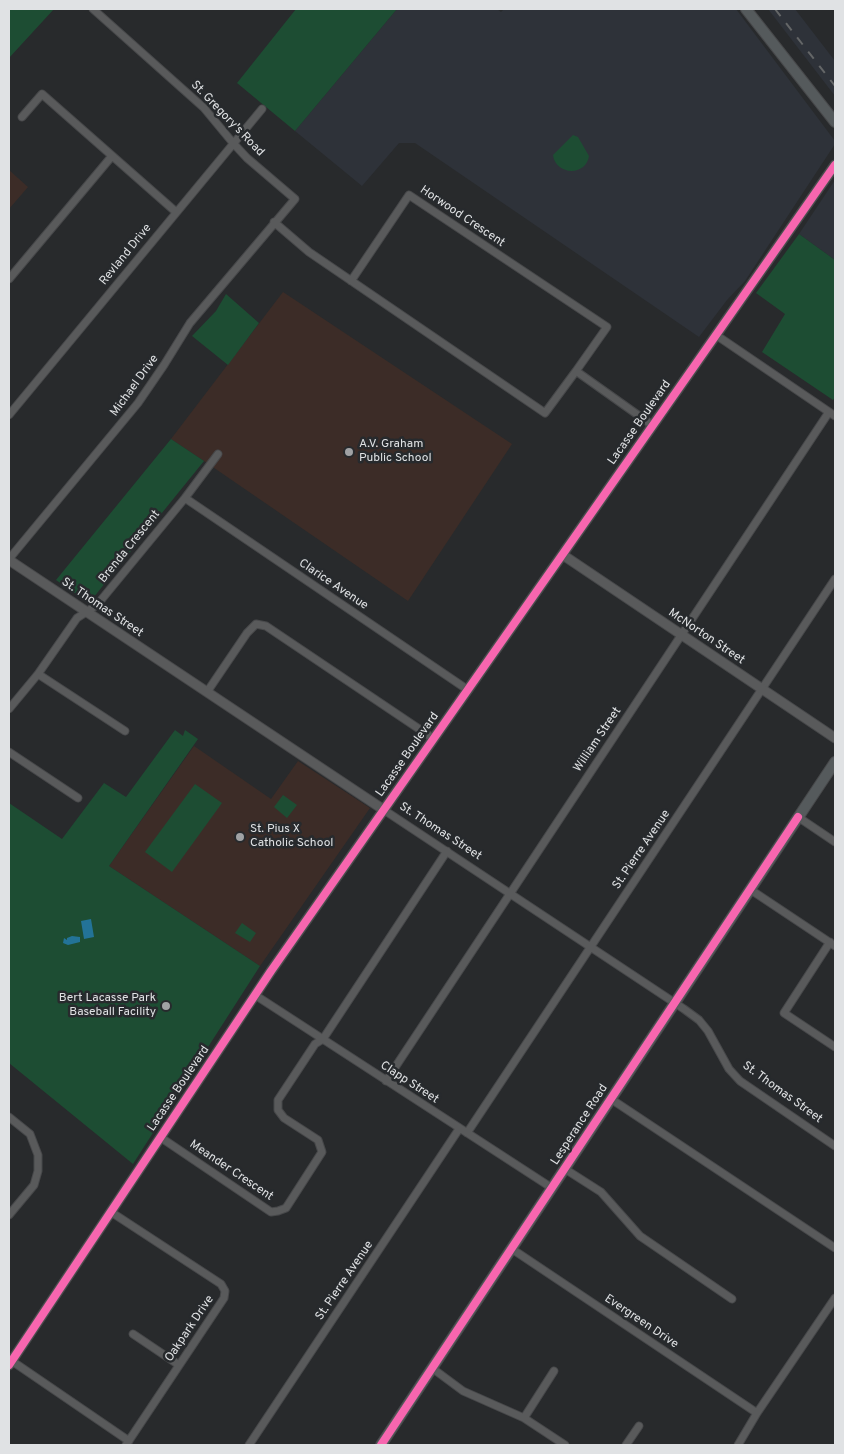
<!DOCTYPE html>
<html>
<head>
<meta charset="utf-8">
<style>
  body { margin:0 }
  #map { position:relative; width:844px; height:1454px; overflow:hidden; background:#282a2c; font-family:Overpass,sans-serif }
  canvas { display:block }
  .frame { position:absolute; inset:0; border:10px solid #e0e2e4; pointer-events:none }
</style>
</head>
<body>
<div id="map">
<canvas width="844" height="1454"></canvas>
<div class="frame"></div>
</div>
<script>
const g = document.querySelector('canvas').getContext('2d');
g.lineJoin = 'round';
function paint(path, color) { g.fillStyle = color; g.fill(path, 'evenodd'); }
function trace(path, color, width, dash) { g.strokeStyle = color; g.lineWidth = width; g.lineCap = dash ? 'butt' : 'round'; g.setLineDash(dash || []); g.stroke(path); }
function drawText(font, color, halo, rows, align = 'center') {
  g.font = font + ' Overpass,sans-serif'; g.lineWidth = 5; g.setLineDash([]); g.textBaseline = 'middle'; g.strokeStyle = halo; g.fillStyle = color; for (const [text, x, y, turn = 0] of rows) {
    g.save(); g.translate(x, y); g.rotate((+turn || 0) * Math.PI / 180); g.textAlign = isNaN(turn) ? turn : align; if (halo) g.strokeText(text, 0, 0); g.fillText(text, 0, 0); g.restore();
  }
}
paint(new Path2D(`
  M397,9H497L501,12L504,9H736L835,141V144L745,281L727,300L699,337L415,143H399L362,186L295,131Z
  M768,9H795L835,61V96Z
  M835,180V260L799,234Z`), '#2e3239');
paint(new Path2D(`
  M9,170L28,187L9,209Z
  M283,292L512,444L408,601L204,461L171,439Z
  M194,746L271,799L298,761L370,808L260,966L109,866Z`), '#3c2c27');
paint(new Path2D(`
  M9,9H54L9,58Z
  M296,9H397L295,131L237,83Z
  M573,135L578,137L589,156C586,177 555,175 553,155Z
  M799,234L835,260V397L833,400L762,352L785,314L756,293Z
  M226,294L259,323L228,365L192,336L216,311Z
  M171,439L204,461L89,603L56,580Z
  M175,730L183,736L185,730L198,739L109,866L260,966L133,1164L9,1063V803L62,839L104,783L126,797Z
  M195,784L222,803L172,872L145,852Z
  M283,795L297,805L287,818L274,807Z
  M242,923L256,933L250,942L235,933Z`), '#1d4d33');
paint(new Path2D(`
  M91,919L94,937L84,939L81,921Z
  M72,936L80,937V942L68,945L63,943L64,938L67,940V938Z`), '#237397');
const minor = new Path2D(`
  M22,117L42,94L176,212
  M274,222L309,252L545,413L576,371L652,425
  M9,279L112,156
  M351,281L409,195L607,327L576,371
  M716,335L835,416
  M9,415L262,109
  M185,498L468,690
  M9,559L138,403L164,365L190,323L295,199L247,158L233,143L204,108L93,9
  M38,674L125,731
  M207,692L247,633L256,624L266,626L434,739
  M9,709L38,674L77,618L97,605L185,498L218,454
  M9,752L78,798
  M384,810L684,1009L699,1020L708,1031L729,1069L740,1081L835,1146
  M798,817L835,842
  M751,890L835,946
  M830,942L784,1013L835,1047
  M255,995L552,1188
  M386,1081L829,412
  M611,1099L835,1248
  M9,1117L30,1134L38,1155V1171L34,1185L9,1215
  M467,1133L835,579
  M160,1137L271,1212L278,1211L286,1208L322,1152L318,1140L284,1118L278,1110V1100L315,1044L323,1039L447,851
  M565,1169L601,1192L640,1236L732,1299
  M111,1212L221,1284L225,1291L224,1298L126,1445
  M512,1249L757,1413
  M133,1334L179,1365
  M9,1359L129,1441
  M432,1368L463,1391L524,1418L565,1445
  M524,1418L554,1371
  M249,1445L459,1129
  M626,1445L639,1426
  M738,1445L757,1413L835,1298`);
const tertiary = new Path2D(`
  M563,555L835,738
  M9,560L384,810
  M9,1365L271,971L835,165`);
const secondary = new Path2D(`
  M746,9L835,122
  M381,1445L835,762`);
trace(minor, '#47484a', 9);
trace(tertiary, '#47484a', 11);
trace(secondary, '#47484a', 12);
trace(minor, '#595a5b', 7);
trace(tertiary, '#595a5b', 9);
trace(secondary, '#555a5c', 10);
trace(new Path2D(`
  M775,9L835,86`), '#646667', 2, [9, 9]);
trace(new Path2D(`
  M9,1365L271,971L835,165
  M381,1445L798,817`), '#f766af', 8);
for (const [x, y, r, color] of [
  [349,452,5,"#a0a2a4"],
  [240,837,5,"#a0a2a4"],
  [166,1006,5,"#a0a2a4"]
]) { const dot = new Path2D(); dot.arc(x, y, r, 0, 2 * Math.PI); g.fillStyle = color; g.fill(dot); trace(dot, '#272a2d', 2); }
drawText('12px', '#e0e2e4', '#272a2d', [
  ["St. Gregory's Road",227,119,46],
  ["Horwood Crescent",462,217,34],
  ["Revland Drive",126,255,-51],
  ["Michael Drive",135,386,-54],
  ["Lacasse Boulevard",640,423,-55],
  ["Brenda Crescent",130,547,-51],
  ["Clarice Avenue",333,585,34],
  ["St. Thomas Street",102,608,34],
  ["McNorton Street",706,637,34],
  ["William Street",598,740,-56],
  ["Lacasse Boulevard",408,755,-55],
  ["St. Thomas Street",440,832,33],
  ["St. Pierre Avenue",642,850,-56],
  ["Clapp Street",409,1083,33],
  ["Lacasse Boulevard",179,1089,-56],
  ["St. Thomas Street",782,1093,36],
  ["Lesperance Road",580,1125,-57],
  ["Meander Crescent",231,1171,34],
  ["St. Pierre Avenue",345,1281,-56],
  ["Evergreen Drive",641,1322,34],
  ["Oakpark Drive",190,1329,-56]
]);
drawText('12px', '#e0e2e4', '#272a2d', [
  ["A.V. Graham",359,445],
  ["Public School",359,459],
  ["St. Pius X",250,830],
  ["Catholic School",250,844],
  ["Bert Lacasse Park",156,999,"right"],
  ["Baseball Facility",156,1013,"right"]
], 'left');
</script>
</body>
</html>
